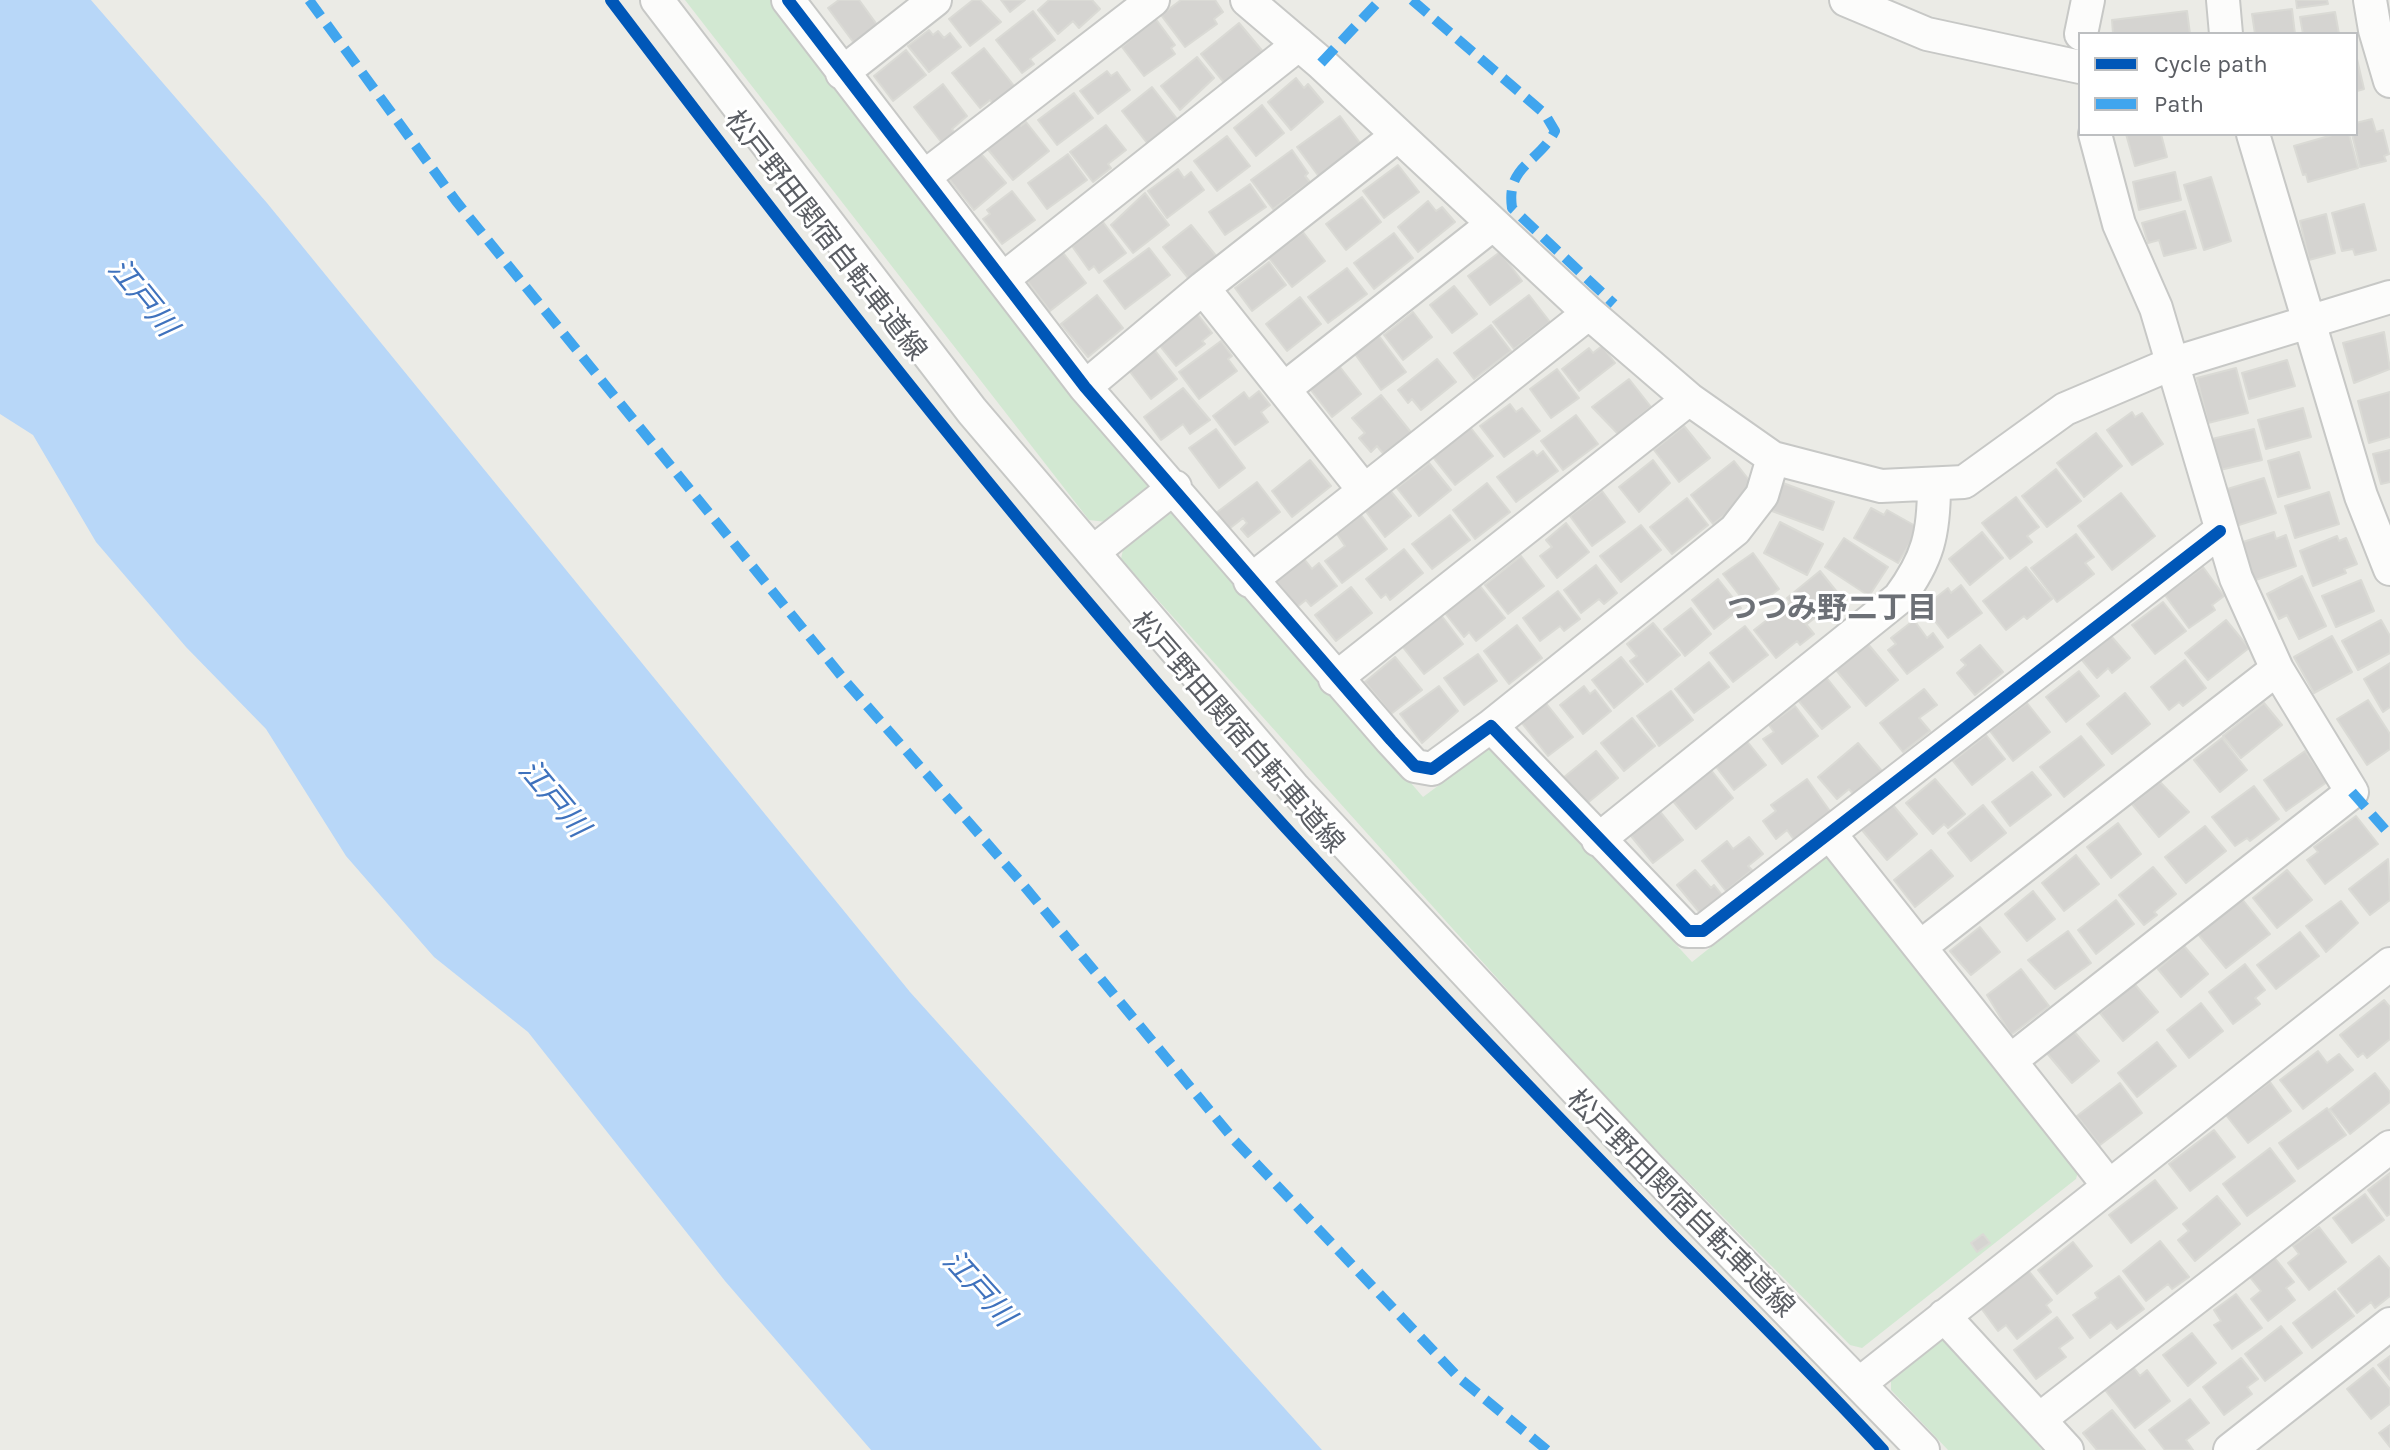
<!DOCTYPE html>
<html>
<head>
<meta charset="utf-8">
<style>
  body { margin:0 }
  #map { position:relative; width:2390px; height:1450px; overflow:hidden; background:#ebebe6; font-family:Karla,sans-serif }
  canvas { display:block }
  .legend { position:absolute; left:2078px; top:32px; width:280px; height:104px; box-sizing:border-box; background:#fff; border:2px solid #bdbfc1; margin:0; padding:10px 14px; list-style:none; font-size:24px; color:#5b5e64 }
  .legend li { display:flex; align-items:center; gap:16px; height:40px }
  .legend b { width:40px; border:2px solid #bdbfc1 }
</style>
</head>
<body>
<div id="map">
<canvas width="2390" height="1450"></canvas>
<ul class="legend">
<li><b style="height:10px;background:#0057b8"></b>Cycle path</li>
<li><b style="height:10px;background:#40a5ee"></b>Path</li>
</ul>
</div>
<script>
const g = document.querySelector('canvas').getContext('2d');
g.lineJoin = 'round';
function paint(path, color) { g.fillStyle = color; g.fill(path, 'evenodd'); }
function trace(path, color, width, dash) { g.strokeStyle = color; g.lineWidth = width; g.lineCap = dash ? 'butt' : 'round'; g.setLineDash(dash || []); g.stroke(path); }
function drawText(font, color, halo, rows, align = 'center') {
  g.font = font + ' Karla,"Noto Sans JP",sans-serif'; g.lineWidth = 6; g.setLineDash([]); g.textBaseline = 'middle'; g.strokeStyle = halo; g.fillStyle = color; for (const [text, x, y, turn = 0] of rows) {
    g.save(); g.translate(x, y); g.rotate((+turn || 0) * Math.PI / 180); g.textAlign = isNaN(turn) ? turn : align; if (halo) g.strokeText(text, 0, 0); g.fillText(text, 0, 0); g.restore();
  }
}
paint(new Path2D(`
  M685,0H778L1149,480L1145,493L1106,522L1089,520Z
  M1170,510L1178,513L1423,797L1489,748L1499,751L1692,962L1824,857L1839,862L2079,1168L2076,1179L1862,1348L1850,1345L1601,1094L1121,559L1125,540Z
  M1938,1339L1952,1340L2042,1450H1948L1891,1390V1377Z`), '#d2e8d2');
paint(new Path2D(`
  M0,0H91L267,203L910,992L1322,1450H871L725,1281L528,1032L434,957L346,856L266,729L186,647L96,542L33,435L0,414Z`), '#b8d7f8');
const building = new Path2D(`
  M839,0H859L878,26L854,43L828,8Z
  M973,0H980L1001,22L970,46L949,19Z
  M1001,0H1025L1010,12Z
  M1049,0H1092L1100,9L1079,28L1073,21L1058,34L1038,10Z
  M1181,0H1215L1223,12L1214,19L1217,24L1185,47L1161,15Z
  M2296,0H2327L2328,4L2297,8Z
  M2292,9L2295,34H2255L2252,14Z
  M1033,11L1055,40L1030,59L1034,64L1022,73L996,40Z
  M2187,11L2190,34H2113L2112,20Z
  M2335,12L2339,34H2303L2300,17Z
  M1155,18L1175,45L1171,48L1175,54L1144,76L1122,47Z
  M1239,23L1265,54L1226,85L1201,54Z
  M929,30L933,35L938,31L944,38L950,33L961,47L929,72L908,46Z
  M984,48L1015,87L993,104L990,100L980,108L952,73Z
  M906,50L926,75L893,101L874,76Z
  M1197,57L1214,78L1180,110L1161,86Z
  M2357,59L2364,89L2357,91L2356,97Z
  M1107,71L1111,76L1117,72L1130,90L1098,114L1080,91Z
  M1296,78L1304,88L1308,84L1323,102L1291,130L1268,102Z
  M943,84L967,116L952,129L955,133L942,143L914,107Z
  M1152,87L1181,124L1151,148L1122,111Z
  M1074,93L1093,118L1057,145L1038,120Z
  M1262,105L1284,133L1256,156L1234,128Z
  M1340,116L1363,147L1320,178L1297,147Z
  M2372,119L2376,132L2383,130L2389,154L2384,156L2386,161L2360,167L2352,134H2356V123Z
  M1016,122L1021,126L1026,122L1049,151L1013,180L986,147Z
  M1106,125L1126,150L1108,164L1111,168L1093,182L1070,152Z
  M2126,134H2161L2167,157L2135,166Z
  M2336,134H2349L2358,168L2308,182L2306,174L2303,175L2294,146Z
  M1227,136L1250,166L1217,191L1194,161Z
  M977,149L1006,183L974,210L946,175Z
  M1292,150L1308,173L1305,176L1310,182L1273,209L1251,180Z
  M1068,154L1087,180L1047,209L1028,183Z
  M1398,165L1419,192L1384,218L1363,191Z
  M1178,169L1184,178L1191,172L1204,190L1167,218L1148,191Z
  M2175,172L2181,200L2139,210L2133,182Z
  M2211,177L2231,241L2204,250L2184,185Z
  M1250,184L1266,207L1225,235L1209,212Z
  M1012,191L1035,220L1002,244L983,219L990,214L987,210Z
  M1145,193L1169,225L1133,253L1111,225Z
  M1362,197L1381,222L1346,250L1326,224Z
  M1428,201L1436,211L1442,207L1455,222L1418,252L1398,227Z
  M2364,204L2376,250L2355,255L2353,249L2342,251L2332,213Z
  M2185,211L2196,248L2164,256L2159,240L2148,243L2142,223Z
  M2326,214L2335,253L2309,260L2300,221Z
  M1103,222L1126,253L1099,273L1094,266L1089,270L1072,246Z
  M1191,225L1217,257L1189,279L1163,247Z
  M1303,232L1325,261L1292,287L1269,258Z
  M1394,233L1413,258L1374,289L1354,263Z
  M1149,248L1170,275L1125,309L1104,281Z
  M1061,250L1086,283L1050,311L1025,278Z
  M1500,252L1522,281L1490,305L1468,276Z
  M1269,262L1286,285L1252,311L1235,288Z
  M1347,268L1367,294L1328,323L1308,297Z
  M1454,286L1477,314L1452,333L1430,305Z
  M1097,295L1123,328L1088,357L1061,324Z
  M1529,295L1550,322L1514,349L1493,322Z
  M1300,297L1321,324L1287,351L1266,324Z
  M1195,311L1212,333L1202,341L1205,344L1176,366L1156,341Z
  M1413,312L1432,337L1403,360L1384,335Z
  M1491,325L1511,351L1474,379L1454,353Z
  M2384,332L2390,369L2354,383L2343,343Z
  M1379,336L1406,372L1381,390L1355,354Z
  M1221,341L1232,356L1228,359L1237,371L1199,399L1179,372Z
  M1150,344L1177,379L1151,399L1124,364Z
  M1602,346L1615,363L1579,391L1562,369L1589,348L1593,353Z
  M1437,359L1456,382L1421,410L1412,399L1408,403L1398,390Z
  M2287,360L2295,386L2249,399L2242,373Z
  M1336,362L1361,394L1332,417L1307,385Z
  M2236,368L2248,413L2208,423L2197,378Z
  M1557,369L1579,398L1551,418L1530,389Z
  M1629,379L1651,407L1637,418L1640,422L1621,437L1592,407Z
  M1183,388L1210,420L1190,434L1183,424L1161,440L1144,417Z
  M1259,391L1270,405L1261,412L1268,422L1235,445L1213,416L1244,392L1249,399Z
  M2390,392V437L2369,443L2358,401Z
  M1381,395L1414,436L1386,457L1377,446L1371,452L1359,438L1365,433L1352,418Z
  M1510,404L1516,412L1522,408L1540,431L1504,457L1480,426Z
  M2303,408L2311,437L2266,449L2258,420Z
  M2132,412L2135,417L2142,413L2163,444L2132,465L2107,430Z
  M1576,415L1598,444L1563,470L1541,441Z
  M1684,426L1710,458L1679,482L1654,450Z
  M1470,427L1493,456L1455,485L1432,456Z
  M1216,429L1245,468L1219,488L1189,448Z
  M2254,429L2262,460L2220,470L2212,439Z
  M2096,433L2122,466L2084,497L2057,463Z
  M2390,450V482L2381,484L2373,454Z
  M1533,451L1537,456L1543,451L1558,471L1516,502L1497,477Z
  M2299,452L2310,488L2278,497L2268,461Z
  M1310,460L1331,486L1292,517L1272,491Z
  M1653,460L1670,483L1639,512L1619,487Z
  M1734,461L1753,485L1742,494L1745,499L1713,524L1691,495Z
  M1429,463L1451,490L1419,516L1397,488Z
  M2056,469L2081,501L2047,527L2022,496Z
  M2264,478L2276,513L2236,526L2224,490Z
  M1257,482L1280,512L1248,537L1241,529L1247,523L1243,518L1229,529L1216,513Z
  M1487,483L1510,512L1475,539L1453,510Z
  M1783,483L1834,502L1823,530L1772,511Z
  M1389,489L1411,516L1385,537L1364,509Z
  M1602,491L1625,522L1592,546L1570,516Z
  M2329,492L2339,524L2295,538L2285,506Z
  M2121,493L2155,536L2112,570L2078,526Z
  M2016,497L2039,527L2027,536L2032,542L2010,559L1982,523Z
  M1687,498L1708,525L1672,554L1650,527Z
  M1871,508L1884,515L1887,510L1919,528L1898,563L1854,538Z
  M1361,515L1387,549L1342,583L1325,561L1345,546L1337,534Z
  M1450,515L1470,540L1432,569L1412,544Z
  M1780,522L1823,544L1807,575L1764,553Z
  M1566,523L1589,552L1557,578L1540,556L1552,547L1546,540Z
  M1641,525L1661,550L1621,582L1600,556Z
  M1982,532L2003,558L1970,585L1949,559Z
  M2274,532L2276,539L2286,535L2296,566L2253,581L2240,543Z
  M2076,534L2094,557L2085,563L2094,574L2057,602L2031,568Z
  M2337,536L2339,541L2346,538L2357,564L2344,569L2346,573L2313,586L2300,551Z
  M1844,538L1888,567L1869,596L1825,567Z
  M1404,549L1423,573L1390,600L1386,594L1381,598L1366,579Z
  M1753,553L1779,589L1751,610L1723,574Z
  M1301,555L1312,569L1319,563L1337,586L1311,606L1306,600L1297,607L1273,577Z
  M1521,556L1544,586L1508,614L1485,585Z
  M1596,565L1617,593L1604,604L1599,599L1581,613L1564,590Z
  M2026,567L2052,599L2027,619L2024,616L2006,630L1983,601Z
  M2203,567L2224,596L2212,605L2215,610L2189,628L2165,595Z
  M1820,571L1841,597L1807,624L1787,598Z
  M2302,576L2326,626L2299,639L2287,615L2279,619L2267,594Z
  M1718,579L1741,608L1714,629L1692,600Z
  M2361,580L2374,611L2336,627L2322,596Z
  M1961,585L1982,613L1948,638L1924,607L1948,588L1951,593Z
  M1480,586L1505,618L1476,641L1469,632L1464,637L1445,613Z
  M1351,587L1372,613L1336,641L1315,615Z
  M1558,591L1580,619L1564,631L1560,626L1540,641L1523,618Z
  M2163,602L2186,631L2155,654L2132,625Z
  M1789,603L1814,634L1800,645L1797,641L1776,658L1754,630Z
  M1691,608L1711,634L1685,656L1664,629Z
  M1441,615L1463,644L1424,674L1402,646Z
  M1914,620L1927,638L1933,633L1943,647L1907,674L1888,650L1896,644L1891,638Z
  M2226,620L2249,648L2208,680L2185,653Z
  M2381,620L2390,636V653L2358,670L2342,641Z
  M1653,623L1680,655L1647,682L1630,661L1637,656L1627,644Z
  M1517,625L1542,658L1509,684L1484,651Z
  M1745,626L1768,655L1733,682L1710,653Z
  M2111,636L2130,658L2112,673L2108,668L2097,678L2082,660Z
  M2332,636L2352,672L2314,693L2294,657Z
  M1868,644L1898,680L1866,706L1836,670Z
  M1980,645L2003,672L1975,695L1957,673L1966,665L1961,660Z
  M1478,654L1497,681L1464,705L1444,678Z
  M1395,657L1422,690L1391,714L1365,682Z
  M1621,657L1643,684L1614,708L1592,680Z
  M2185,660L2206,688L2183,706L2179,702L2169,710L2151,687Z
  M1709,662L1729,687L1694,713L1675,689Z
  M2390,663V707L2383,712L2364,679Z
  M2079,671L2099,696L2066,722L2046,697Z
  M1826,677L1850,707L1822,729L1798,700Z
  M1439,686L1458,711L1422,743L1400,714Z
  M1584,686L1590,694L1595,690L1611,711L1583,734L1560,705Z
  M1924,689L1937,705L1919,718L1930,731L1903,752L1880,723Z
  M1671,691L1693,720L1659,746L1637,716Z
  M2125,693L2150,724L2112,754L2087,724Z
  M2368,700L2390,734V749L2367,765L2337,719Z
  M1545,702L1573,737L1548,756L1521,722Z
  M2027,703L2050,732L2013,761L1990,731Z
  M2264,703L2282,725L2241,758L2223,736Z
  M1795,706L1818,736L1782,764L1763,739L1774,732L1769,725Z
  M1632,718L1655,746L1624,771L1601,743Z
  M1986,735L2005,759L1972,785L1953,761Z
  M2081,736L2104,765L2064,797L2040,767Z
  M2222,738L2247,770L2220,792L2194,760Z
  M1746,740L1766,765L1734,790L1714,764Z
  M1858,743L1882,771L1854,795L1849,789L1837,799L1818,777Z
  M1596,751L1618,778L1585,805L1563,778Z
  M2305,751L2327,782L2286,811L2264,780Z
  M1711,770L1733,798L1696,829L1673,801Z
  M2032,772L2051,795L2010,826L1992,802Z
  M1807,779L1832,814L1795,841L1787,830L1776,839L1763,821L1776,811L1771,805Z
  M1935,779L1965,814L1948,828L1944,824L1933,834L1906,803Z
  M2160,782L2189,812L2159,837L2132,804Z
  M2254,786L2279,819L2250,841L2247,838L2235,846L2212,817Z
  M1892,804L1917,834L1887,860L1862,830Z
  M1983,805L2006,833L1971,861L1948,833Z
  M1657,808L1683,840L1653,863L1627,831Z
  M2356,816L2378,844L2325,884L2307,860L2318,852L2314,847Z
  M2118,823L2141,854L2111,878L2087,847Z
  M2205,826L2226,851L2186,883L2165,857Z
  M1749,837L1763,854L1748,866L1752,870L1726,891L1702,861L1727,841L1733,849Z
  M1931,850L1953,876L1915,907L1894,880Z
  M2076,855L2099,884L2064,911L2042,883Z
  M2388,859L2390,900L2370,915L2349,889Z
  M2153,867L2176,894L2154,912L2157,915L2144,925L2119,895Z
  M1695,870L1711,888L1714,885L1722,895L1700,913L1677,885Z
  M2287,870L2312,900L2277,928L2253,898Z
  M2033,891L2055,919L2027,941L2005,914Z
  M2242,899L2270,934L2226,968L2198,934Z
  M2116,900L2134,924L2096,954L2078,930Z
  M2341,901L2358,923L2326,952L2306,926Z
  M1980,927L2000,952L1971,975L1950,951Z
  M2068,931L2091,963L2055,989L2028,960Z
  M2300,932L2319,956L2276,989L2257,965Z
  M2184,946L2208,974L2181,997L2158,969Z
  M2245,964L2265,990L2255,998L2260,1004L2233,1024L2209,992Z
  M2021,969L2049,1006L2011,1035L1987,995Z
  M2132,981L2158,1012L2123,1041L2100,1013L2109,1006L2105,1003Z
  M2384,1000L2390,1007V1039L2367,1058L2363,1053L2358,1057L2340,1035Z
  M2201,1003L2223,1031L2189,1058L2167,1030Z
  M2073,1030L2099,1061L2072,1083L2046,1052Z
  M2157,1042L2176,1066L2137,1097L2118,1073Z
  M2318,1051L2327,1063L2339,1054L2353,1070L2303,1109L2280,1080Z
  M2375,1073L2390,1092V1102L2350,1134L2330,1109Z
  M2270,1082L2291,1111L2248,1143L2226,1115Z
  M2120,1083L2142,1113L2100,1145L2077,1116Z
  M2327,1108L2346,1135L2298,1169L2279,1143Z
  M2214,1130L2235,1157L2190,1191L2169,1164Z
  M2270,1148L2295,1181L2247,1216L2223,1184Z
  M2390,1173V1214L2387,1216L2368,1190Z
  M2155,1180L2177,1208L2131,1243L2109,1215Z
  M2365,1194L2384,1220L2352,1243L2333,1218Z
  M2217,1196L2240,1224L2195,1261L2178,1240L2189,1231L2183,1224Z
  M2319,1227L2346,1262L2309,1290L2288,1263L2299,1254L2293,1246Z
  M1983,1234L1990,1243L1977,1252L1971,1243Z
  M2160,1241L2189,1277L2172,1289L2168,1284L2146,1301L2123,1271Z
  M2073,1242L2092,1266L2057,1294L2038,1270Z
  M2379,1256L2390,1269V1296L2375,1308L2371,1302L2357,1313L2338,1289Z
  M2274,1257L2294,1282L2286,1288L2295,1300L2268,1321L2251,1299L2261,1291L2249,1276Z
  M2028,1270L2052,1300L2046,1305L2051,1312L2017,1339L2006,1325L1998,1331L1981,1308Z
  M2119,1276L2144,1309L2117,1329L2111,1322L2090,1338L2073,1315L2098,1298L2095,1293Z
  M2335,1291L2354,1316L2312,1348L2293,1323Z
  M2236,1294L2262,1328L2232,1349L2214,1325L2221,1321L2214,1310Z
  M2057,1317L2073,1338L2059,1348L2066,1357L2036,1379L2014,1350Z
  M2281,1326L2302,1353L2265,1381L2245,1354Z
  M2192,1333L2216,1363L2188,1386L2163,1355Z
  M2390,1356V1380L2378,1365Z
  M2241,1358L2258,1379L2247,1387L2252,1394L2224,1415L2203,1387Z
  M2134,1368L2140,1376L2147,1370L2170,1401L2135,1428L2105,1390Z
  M2373,1368L2390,1389V1404L2371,1419L2347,1389Z
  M2190,1399L2209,1423L2186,1440L2193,1450H2165L2149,1430Z
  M2112,1410L2145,1450H2097L2083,1433Z
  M2390,1425V1447L2379,1433Z`);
paint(building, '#d5d4d1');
trace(building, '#dadad5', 2);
const minor = new Path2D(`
  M657,0L972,411L1293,787L1650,1169L1923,1450
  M788,0L1085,387L1391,740L1415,766L1432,769L1491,726L1688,931H1703L2220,531
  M1247,0L1321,63L1589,313L1689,399L1773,458L1881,486L1964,482L2065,409L2171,364L2390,297
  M1846,0L1927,34L2080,67
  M2223,0L2226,34
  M2370,0L2375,30L2390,81
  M2081,34L2088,0
  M842,73L935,0
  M2253,134L2361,496L2390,569
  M924,177L1153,0
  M1003,279L1299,44
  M1203,288L1363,489
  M1085,387L1203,288L1398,135
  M1284,389L1493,224
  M1093,552L1175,487
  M1250,581L1589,313
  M1335,679L1689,399
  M1491,726L1735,530L1762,495L1773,458
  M1830,834L2109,1186
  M1598,840L1899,598C1928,559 1934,534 1934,485
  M1920,947L2277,669
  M2010,1061L2352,792L2277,669L2236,578L2156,308L2119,224L2095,134
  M1944,1316L2067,1450
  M1859,1384L2390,964
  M2040,1419L2390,1147
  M2230,1450L2390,1324`);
trace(minor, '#c7c8c6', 36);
trace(minor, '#fcfcfb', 32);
trace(new Path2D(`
  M309,0L456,201L847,683L1020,881L1235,1141L1458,1377L1547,1450
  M1412,0L1545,114L1555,131C1538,164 1506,165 1512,208L1614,304
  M1321,63L1380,0
  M2352,792L2390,835`), '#40a5ee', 10, [20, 10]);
trace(new Path2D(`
  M611,0C826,283 1045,565 1285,827C1412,965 1542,1101 1673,1235C1744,1306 1815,1376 1883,1450
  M788,0L1085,387L1391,740L1415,766L1432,769L1491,726L1688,931H1703L2220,531`), '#0057b8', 12);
drawText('28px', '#5b5e64', '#fff', [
  ["松戸野田関宿自転車道線",825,236,52],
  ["松戸野田関宿自転車道線",1237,733,49],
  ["松戸野田関宿自転車道線",1680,1204,45]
]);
drawText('italic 30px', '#3f72bd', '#fff', [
  ["江戸川",142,298,51],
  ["江戸川",553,799,50],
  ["江戸川",978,1289,48]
]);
drawText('bold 30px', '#6c7076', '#fff', [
  ["つつみ野二丁目",1832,609]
]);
</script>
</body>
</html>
